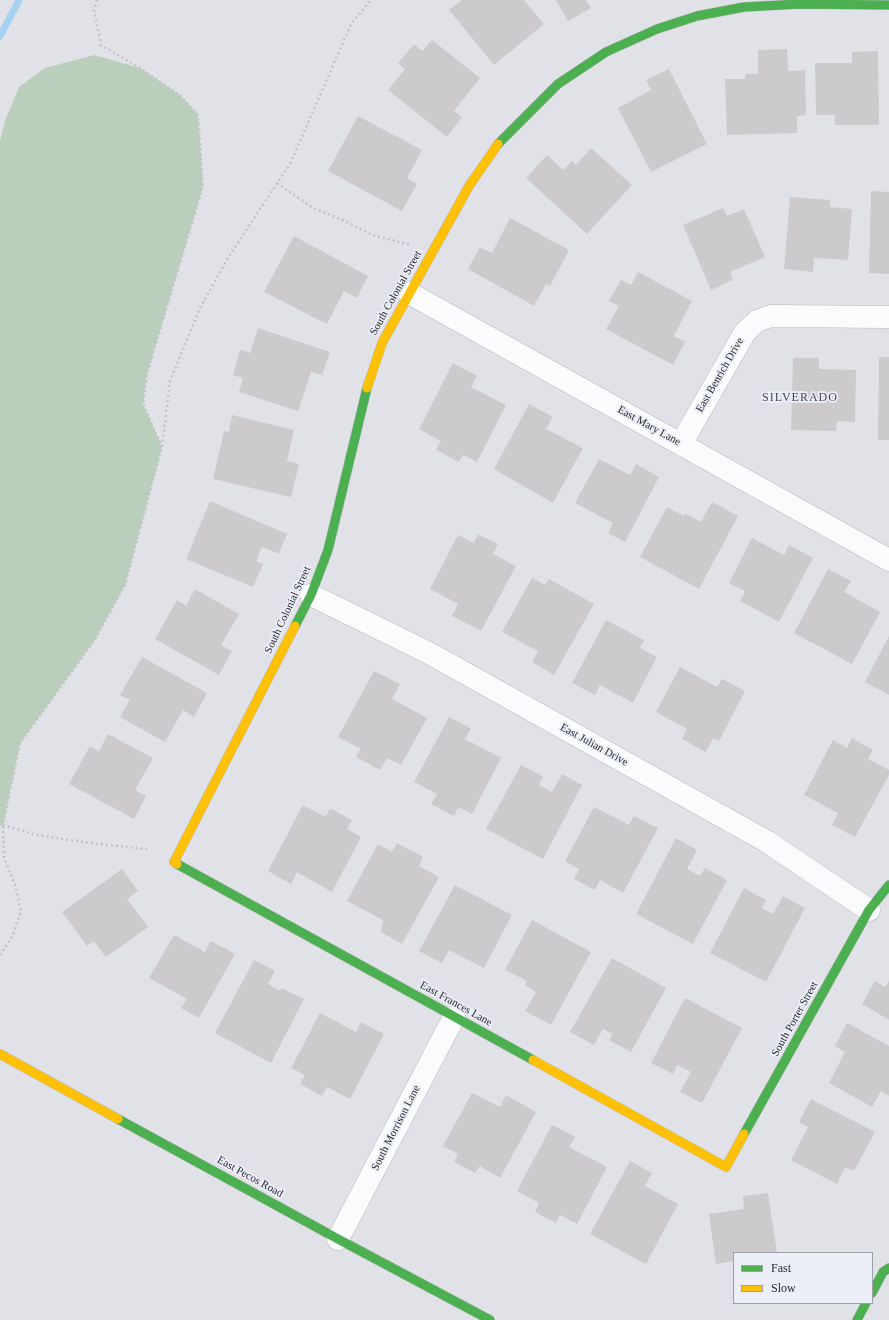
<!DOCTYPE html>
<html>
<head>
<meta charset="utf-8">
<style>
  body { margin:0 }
  #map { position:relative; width:889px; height:1320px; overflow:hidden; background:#e1e2e8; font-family:"Times New Roman",serif }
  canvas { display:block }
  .legend { position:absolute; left:733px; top:1252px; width:140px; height:52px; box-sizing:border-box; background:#eceef8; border:1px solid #9ea0a8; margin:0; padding:5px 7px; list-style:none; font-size:12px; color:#2a2b2f }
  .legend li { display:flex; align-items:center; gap:8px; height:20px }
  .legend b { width:20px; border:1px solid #9ea0a8 }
</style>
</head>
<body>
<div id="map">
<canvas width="889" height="1320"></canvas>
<ul class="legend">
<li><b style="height:5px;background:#4caf50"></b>Fast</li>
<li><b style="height:5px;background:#ffc107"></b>Slow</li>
</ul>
</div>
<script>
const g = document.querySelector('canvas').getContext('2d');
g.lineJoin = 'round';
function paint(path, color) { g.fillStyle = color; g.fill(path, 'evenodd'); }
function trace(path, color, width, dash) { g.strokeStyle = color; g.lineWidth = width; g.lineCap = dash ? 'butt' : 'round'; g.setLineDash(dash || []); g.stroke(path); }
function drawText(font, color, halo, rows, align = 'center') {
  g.font = font + ' "Times New Roman",serif'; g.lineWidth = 3.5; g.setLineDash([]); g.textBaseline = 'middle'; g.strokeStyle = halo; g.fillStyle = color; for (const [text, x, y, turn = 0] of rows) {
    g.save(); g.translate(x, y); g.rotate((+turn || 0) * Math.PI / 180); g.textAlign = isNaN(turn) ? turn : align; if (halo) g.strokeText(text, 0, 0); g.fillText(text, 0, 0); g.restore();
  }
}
paint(new Path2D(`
  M94,55L140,68L181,96L198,115L203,186L147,374L143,404L162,447L125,585L94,641L20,743L3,825L0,826V141L5,121L19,87L45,68Z`), '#b9cfbc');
trace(new Path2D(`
  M0,36L19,0`), '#a8d1f1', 7);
paint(new Path2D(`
  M462,0H524L544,24L494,65L449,10Z
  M556,0H586L591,8L568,21Z
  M432,40L480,78L454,111L462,117L447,137L388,90L405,69L398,63L414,44L422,51Z
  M787,49L788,71L805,70L806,115L797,116V133L727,135L725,79H745V74H758V50Z
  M878,51L879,125H835V115H816L815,63H852V52Z
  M669,69L707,144L651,172L618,108L651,90L646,80Z
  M358,116L422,150L407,178L417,184L402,211L328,171Z
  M591,148L632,185L587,234L526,178L547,155L563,170L572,161L576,165Z
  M871,191L889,192V274L869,273Z
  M790,197L830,200V207L852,209L848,260L814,258L813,272L784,269Z
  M723,208L727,216L744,209L765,257L730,272L733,280L711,290L683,225Z
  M510,218L569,250L550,286L546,284L534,306L468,269L480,247L492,253Z
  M294,236L368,276L357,298L344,291L327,324L264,292Z
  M638,272L692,301L674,336L685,342L673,365L606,329L619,306L609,301L621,280L631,285Z
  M258,328L330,352L322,375L311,372L298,411L239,392L243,378L233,375L240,350L250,353Z
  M879,357H889V440H878Z
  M793,358H819V369L856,370L855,422L837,421L836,431L791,430Z
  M453,363L477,376L471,387L506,405L477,462L463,455L459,462L436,450L441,441L419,429Z
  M529,404L553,417L546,429L583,448L553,503L494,469Z
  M232,415L294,430L287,461L299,464L291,497L213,479L224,431L229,432Z
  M599,459L630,475L636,464L659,477L625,542L608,533L613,523L575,503Z
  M210,501L287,534L279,554L262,547L256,561L263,564L253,587L186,559Z
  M712,502L738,516L699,589L640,557L667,507L684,516L685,513L701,522Z
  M478,534L498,544L493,554L516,566L481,631L452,616L458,604L430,589L458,535L474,543Z
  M752,538L784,555L789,545L813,558L779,622L740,601L745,591L729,583Z
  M828,569L851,581L844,592L880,612L852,664L794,633Z
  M532,578L545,585L549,579L594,604L554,675L532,662L538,651L502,632Z
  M195,589L239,614L221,645L232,651L219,675L155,639L177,600L186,606Z
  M606,620L644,640L640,648L657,657L633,703L600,685L595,695L572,683Z
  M889,636V695L865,682Z
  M142,657L207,693L194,717L183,710L165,742L120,717L130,700L120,695Z
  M680,667L717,687L722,679L745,691L719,741L713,738L706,752L682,739L687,729L656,712Z
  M374,671L400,684L392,699L427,718L401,765L387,758L380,770L356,757L361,749L338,737Z
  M449,717L471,728L465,739L501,758L472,814L458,807L454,816L431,804L437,794L414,782Z
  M108,734L153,758L135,790L146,796L134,819L69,784L90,746L99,751Z
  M852,738L873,750L868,759L889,770V775L855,837L832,825L838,813L804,795L833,740L847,748Z
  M521,765L543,776L539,785L552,792L562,774L582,785L543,859L486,829Z
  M303,805L326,817L330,808L352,820L347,829L361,837L332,892L297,872L291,884L268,871Z
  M594,807L629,825L634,816L658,828L623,893L600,880L595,890L574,879L579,869L565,861Z
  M676,838L697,850L687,869L700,876L705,868L727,880L693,944L636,914Z
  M397,843L423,857L419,866L439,877L402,944L381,932L383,920L347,901L378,844L392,852Z
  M122,869L138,891L127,899L148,927L106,957L94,941L87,946L62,912Z
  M455,885L512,915L484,968L449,950L442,963L419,951Z
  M744,888L766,900L762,908L773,914L783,896L805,908L766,982L710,953Z
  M532,920L591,952L551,1025L525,1011L536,992L525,985L527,981L505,970Z
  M174,935L205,952L211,941L235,954L199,1018L181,1008L187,999L149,978Z
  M612,958L666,988L631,1052L609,1040L613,1034L603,1029L594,1045L570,1032Z
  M254,960L275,971L268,984L280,991L282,988L304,999L271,1063L215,1033Z
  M875,981L885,987L889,981V1020L862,1004Z
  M685,998L742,1028L702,1103L680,1092L691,1072L677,1065L673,1074L651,1063Z
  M320,1013L356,1032L361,1022L384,1034L350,1099L327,1087L322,1096L300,1084L305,1075L291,1068Z
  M847,1023L889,1046V1096L881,1091L872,1107L829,1083L845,1052L835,1046Z
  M472,1093L500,1107L506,1095L536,1112L500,1178L480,1166L475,1173L454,1162L458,1154L443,1146Z
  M811,1099L875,1132L854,1171L845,1167L837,1184L791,1160L808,1127L799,1122Z
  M552,1125L575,1137L569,1147L607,1167L577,1224L560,1215L556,1223L535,1212L539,1203L517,1191Z
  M630,1161L652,1173L645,1186L678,1204L646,1264L590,1234Z
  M768,1193L777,1253H734V1261L716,1264L709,1214L744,1209L743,1196Z`), '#cccacc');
const street = new Path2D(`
  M409,293L889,560
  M681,444L745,332L757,321L771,316L889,317
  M311,595L429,653L766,841L869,910
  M338,1239L454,1017`);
const fast = new Path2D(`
  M498,144L558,84L606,52L657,29L697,16L744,7L800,4L889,5
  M295,626L311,595L328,550L367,388
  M177,864L533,1060
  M118,1119L338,1239L490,1320
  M744,1134L869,910L889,885
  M872,1293L883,1272L889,1268
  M857,1320L866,1303`);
const slow = new Path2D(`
  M367,388L382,343L469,186L498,144
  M177,864L174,862L295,626
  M0,1054L118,1119
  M533,1060L726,1167L744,1134`);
trace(street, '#b9babf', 23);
trace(fast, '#b9babf', 10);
trace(slow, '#b9babf', 10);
trace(new Path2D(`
  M97,0L94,10L101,45L140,68L181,96L198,115L203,186L147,374L143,404L162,447
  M277,183L313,208L345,221L372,235L411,245
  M3,825L36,835L98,844L147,849
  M0,955L12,937L21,911L16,888L4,857L3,825L20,743L94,641L125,585L162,447L170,381L200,308L228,258L291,162L351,24L371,0`), '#c3c3c6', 2.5, [2, 3]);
trace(street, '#fafbfc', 22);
trace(fast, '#4caf50', 9);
trace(slow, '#ffc107', 9);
drawText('11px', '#2a2b2f', '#eceef8', [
  ["South Colonial Street",396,293,-61],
  ["East Benrich Drive",720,375,-60],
  ["East Mary Lane",649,426,29],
  ["South Colonial Street",288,610,-65],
  ["East Julian Drive",594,745,29],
  ["East Frances Lane",456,1004,29],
  ["South Porter Street",795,1019,-61],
  ["South Morrison Lane",396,1128,-63],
  ["East Pecos Road",250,1177,29]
]);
g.letterSpacing = '1px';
drawText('12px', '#464850', '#eceef8', [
  ["SILVERADO",800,398]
]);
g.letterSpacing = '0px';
</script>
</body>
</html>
